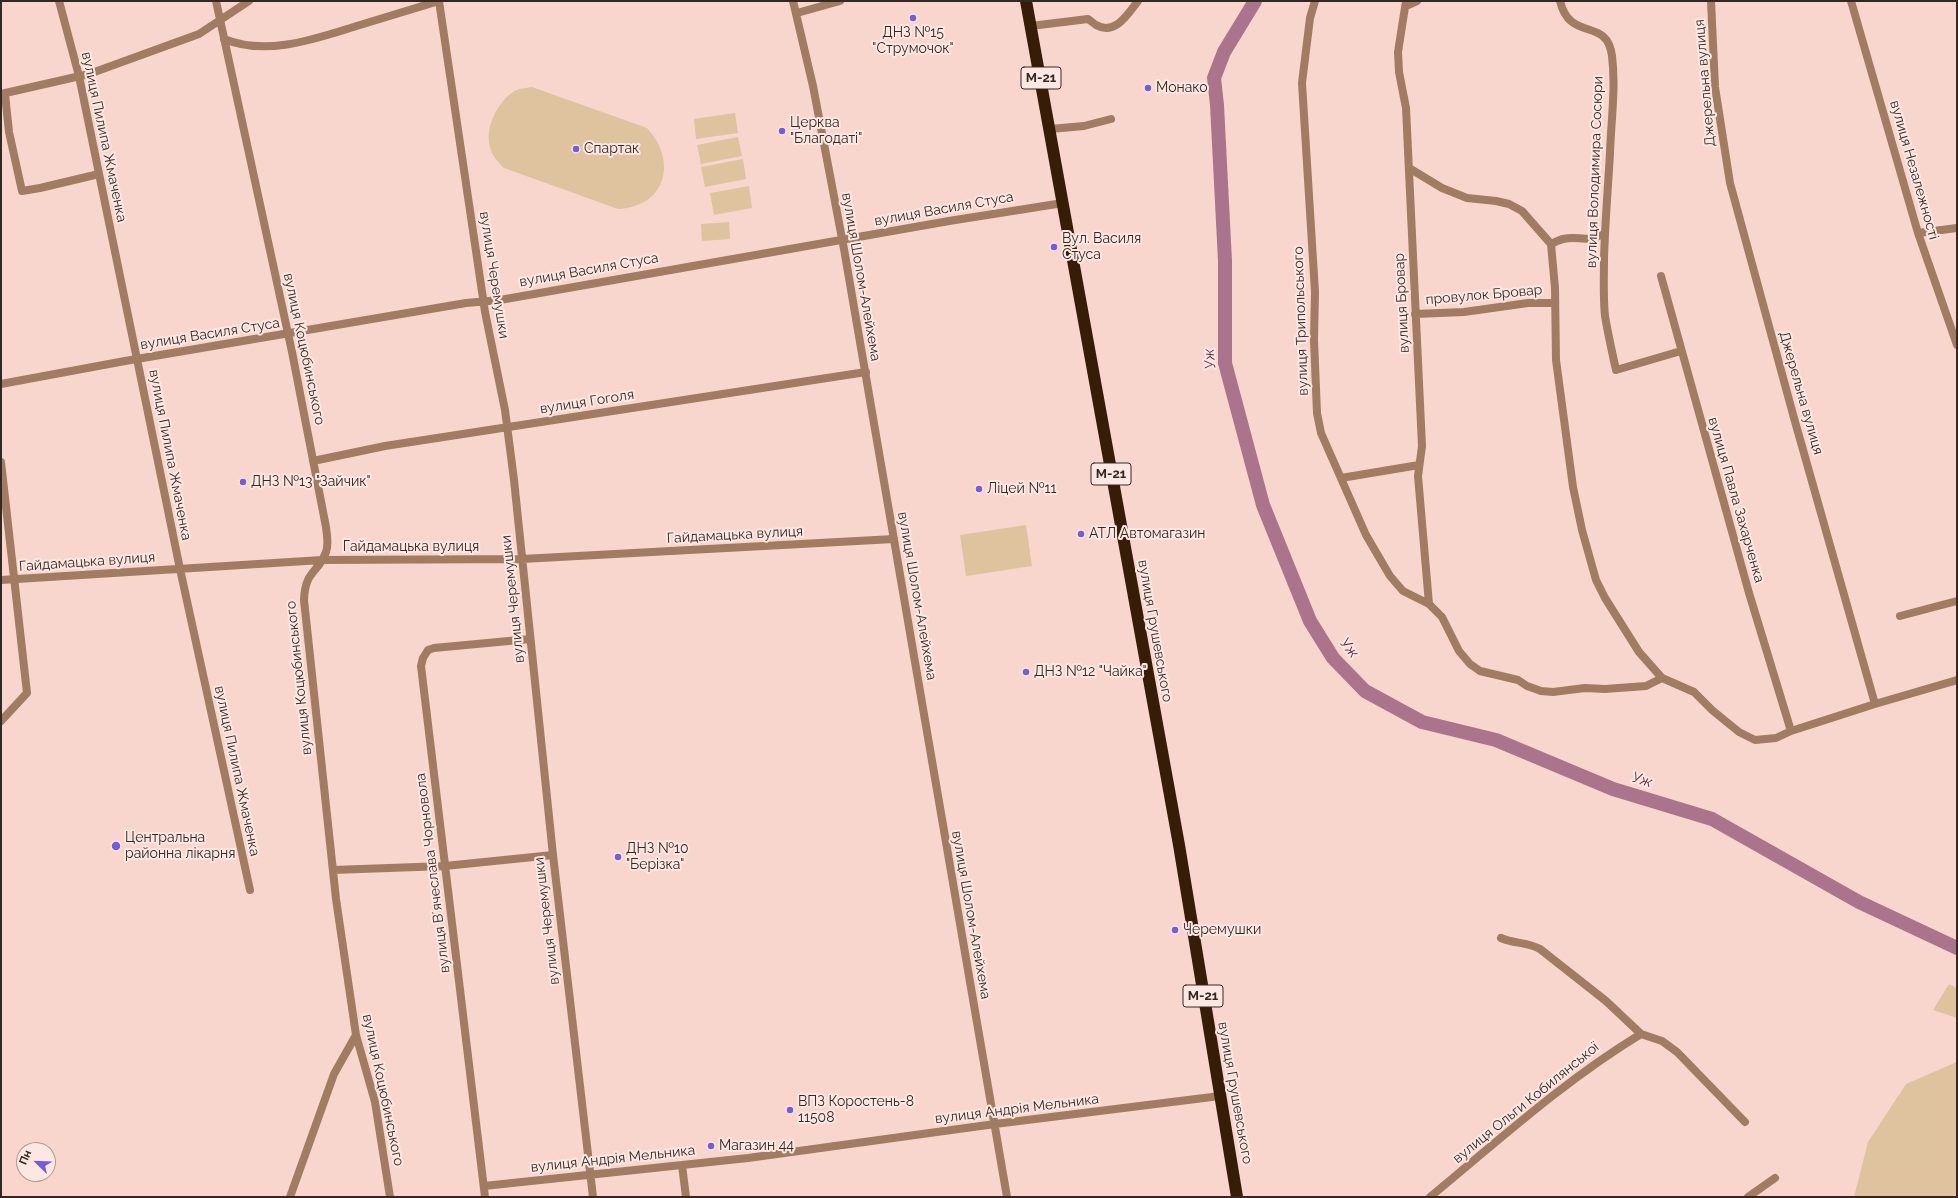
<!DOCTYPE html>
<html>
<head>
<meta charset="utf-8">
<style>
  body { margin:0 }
  #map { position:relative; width:1958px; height:1198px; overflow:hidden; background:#f8d6ce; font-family:Raleway,sans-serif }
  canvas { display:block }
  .frame { position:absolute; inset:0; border:2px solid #342825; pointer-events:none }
  .north { position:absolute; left:16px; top:1142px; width:40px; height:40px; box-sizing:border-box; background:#fce7e2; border:1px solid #ac9b96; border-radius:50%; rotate:293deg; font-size:11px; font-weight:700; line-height:16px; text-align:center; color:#342825 }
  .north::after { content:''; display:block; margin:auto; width:14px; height:18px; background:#765cd7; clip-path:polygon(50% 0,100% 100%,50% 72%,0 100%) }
</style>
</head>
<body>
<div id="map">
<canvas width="1958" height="1198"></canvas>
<div class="frame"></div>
<div class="north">Пн</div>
</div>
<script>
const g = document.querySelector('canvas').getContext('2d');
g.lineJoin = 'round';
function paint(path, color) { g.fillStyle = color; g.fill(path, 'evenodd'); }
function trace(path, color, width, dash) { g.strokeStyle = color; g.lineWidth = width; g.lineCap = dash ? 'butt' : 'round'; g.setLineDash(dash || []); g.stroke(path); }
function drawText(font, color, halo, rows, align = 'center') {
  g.font = font + ' Raleway,sans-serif'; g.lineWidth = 4; g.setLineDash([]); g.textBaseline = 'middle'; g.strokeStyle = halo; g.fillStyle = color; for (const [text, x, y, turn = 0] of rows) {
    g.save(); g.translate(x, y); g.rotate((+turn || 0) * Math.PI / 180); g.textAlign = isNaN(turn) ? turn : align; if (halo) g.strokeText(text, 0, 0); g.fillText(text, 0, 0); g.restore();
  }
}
paint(new Path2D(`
  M532,87L647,128C678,161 666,207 618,209L504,168C498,162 492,156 490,147C484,127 500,96 519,89C523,88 528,88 532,87Z
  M735,113L738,133L696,139L694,119Z
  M738,137L742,156L701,164L697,145Z
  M743,159L746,179L705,187L701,167Z
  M749,186L752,208L714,215L710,193Z
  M729,222L730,239L702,241L701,224Z
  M1026,525L1032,566L966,576L960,535Z
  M1949,984L1957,988V1018L1933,1010Z
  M1957,1062V1197H1854L1868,1142L1906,1084Z`), '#dec39e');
trace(new Path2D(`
  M1255,1L1224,52L1214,78L1217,105L1225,261V363L1263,505L1310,621L1333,658L1365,691L1422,722L1496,740L1613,789L1712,819L1859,902L1957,948`), '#aa758c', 14);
trace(new Path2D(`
  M59,1L79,76L180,569L250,890
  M216,1L292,352L326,527C327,536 329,544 326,552C318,574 305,570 304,600L336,899L356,1035L375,1102L390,1197
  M439,1L485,312L505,410L514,480L553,855L593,1197
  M793,1L813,86L844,249L1007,1197
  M1315,1L1310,18L1302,83L1315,292L1314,340L1317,413L1321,433L1366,535L1390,576L1403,591L1429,604L1442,617L1459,651L1470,664L1480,671L1518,680L1527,686L1541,691L1553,692L1585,688L1605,689L1646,686L1662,678
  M1406,1L1398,52L1399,72L1406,108L1422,446L1418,476L1429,604
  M1560,1C1570,43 1607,16 1612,56C1616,88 1611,121 1610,153C1608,188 1605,223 1604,259C1604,278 1603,297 1605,316C1608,334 1612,352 1616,370L1681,351
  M1711,1L1715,87L1730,183L1794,418L1875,704L1957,680
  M1851,1L1918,233L1957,345
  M1406,6L1417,1
  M797,13L840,1
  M1031,26L1088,19C1091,21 1093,23 1096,25C1115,36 1128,14 1138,1
  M224,39C268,57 317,38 360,25C387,17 413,9 439,1
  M1,94L89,74L199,34L249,1
  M5,94L9,132L22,191L40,188L99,174
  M1050,129L1084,126L1111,119
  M1409,168L1442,188L1467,198L1496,201L1509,204L1522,211L1551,244L1555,288L1556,360L1573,487L1582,530L1596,580L1605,598L1639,652L1662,678L1694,692L1712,710L1739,732L1755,740L1776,738L1791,731L1875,704
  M1918,233L1957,228
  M1551,244C1555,242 1559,240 1563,239C1580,235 1585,244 1605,233
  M1661,276L1749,593L1791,731
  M1415,314L1464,312L1528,303H1555
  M1,384L125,361L466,303L500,300L949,221L1063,203
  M313,461L385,446L866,372
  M1,462L27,693L1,721
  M1341,478L1419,465
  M1,580L322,560L522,559L894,539
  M1900,616L1957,601
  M333,870L445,866L553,855
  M1501,938C1514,944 1528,942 1540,949L1606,1001L1641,1034L1662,1041L1677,1052L1745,1122
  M682,1165L686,1197
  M484,1186L748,1158L995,1124L1220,1096
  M290,1197L334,1074L356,1035
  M485,1197L421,666L423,658L428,650L434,648L530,639
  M1430,1197C1498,1141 1565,1080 1641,1034
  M1748,1197L1775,1178`), '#a17b62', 8);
trace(new Path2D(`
  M1026,1L1179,845L1237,1197`), '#371c07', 12);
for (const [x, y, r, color] of [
  [913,18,4,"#765cd7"],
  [1148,88,4,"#765cd7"],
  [782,131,4,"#765cd7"],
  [576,149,4,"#765cd7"],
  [1054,247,4,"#765cd7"],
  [243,482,4,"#765cd7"],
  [979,489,4,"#765cd7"],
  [1081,534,4,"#765cd7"],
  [1026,672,4,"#765cd7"],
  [116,846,5,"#765cd7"],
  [618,857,4,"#765cd7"],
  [1175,930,4,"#765cd7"],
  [790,1110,4,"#765cd7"],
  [711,1146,4,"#765cd7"]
]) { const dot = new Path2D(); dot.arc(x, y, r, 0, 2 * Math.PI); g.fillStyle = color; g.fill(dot); trace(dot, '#fce7e2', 1.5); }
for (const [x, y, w] of [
  [1041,78,40],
  [1111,474,40],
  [1203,996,40]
]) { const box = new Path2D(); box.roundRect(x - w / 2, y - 11, w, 22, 3); g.fillStyle = '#fce7e2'; g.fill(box); trace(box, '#342825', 1); }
drawText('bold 13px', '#342825', null, [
  ["М-21",1041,78],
  ["М-21",1111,474],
  ["М-21",1203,996]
]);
drawText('14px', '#342825', '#fce7e2', [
  ["ДНЗ №15",913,33,"center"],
  ["\"Струмочок\"",913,49,"center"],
  ["Монако",1156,88],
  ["Церква",790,123],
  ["\"Благодаті\"",790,139],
  ["Спартак",584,149],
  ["Вул. Василя",1062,239],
  ["Стуса",1062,255],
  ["ДНЗ №13 \"Зайчик\"",251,482],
  ["Ліцей №11",987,489],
  ["АТЛ Автомагазин",1089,534],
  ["ДНЗ №12 \"Чайка\"",1034,672],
  ["Центральна",125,838],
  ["районна лікарня",125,854],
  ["ДНЗ №10",626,849],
  ["\"Берізка\"",626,865],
  ["Черемушки",1183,930],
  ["ВПЗ Коростень-8",798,1102],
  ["11508",798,1118],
  ["Магазин 44",719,1146]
], 'left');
drawText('14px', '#342825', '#fce7e2', [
  ["Джерельна вулиця",1705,83,-95],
  ["вулиця Пилипа Жмаченка",104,137,78],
  ["вулиця Незалежності",1914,170,74],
  ["вулиця Володимира Сосюри",1595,172,-88],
  ["вулиця Василя Стуса",944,209,-10],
  ["вулиця Василя Стуса",589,270,-10],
  ["вулиця Черемушки",494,275,81],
  ["вулиця Шолом-Алейхема",861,277,80],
  ["провулок Бровар",1484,295,-5],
  ["вулиця Бровар",1402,303,-93],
  ["вулиця Трипольського",1301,321,-92],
  ["вулиця Василя Стуса",210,334,-9],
  ["вулиця Коцюбинського",304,349,78],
  ["Джерельна вулиця",1801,393,74],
  ["вулиця Гоголя",587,402,-9],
  ["вулиця Пилипа Жмаченка",170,455,79],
  ["вулиця Павла Захарченка",1736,500,74],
  ["Гайдамацька вулиця",735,535,-3],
  ["Гайдамацька вулиця",411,547],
  ["Гайдамацька вулиця",87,562,-4],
  ["вулиця Шолом-Алейхема",917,596,80],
  ["вулиця Черемушки",513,599,-96],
  ["вулиця Грушевського",1155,631,80],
  ["вулиця Коцюбинського",299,678,-96],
  ["вулиця Пилипа Жмаченка",237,771,78],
  ["вулиця Вʼячеслава Чорновола",433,873,-97],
  ["вулиця Шолом-Алейхема",971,915,80],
  ["вулиця Черемушки",547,921,-97],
  ["вулиця Коцюбинського",383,1090,78],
  ["вулиця Грушевського",1235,1093,80],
  ["вулиця Ольги Кобилянської",1526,1103,-39],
  ["вулиця Андрія Мельника",1017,1109,-7],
  ["вулиця Андрія Мельника",613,1159,-6]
]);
drawText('italic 15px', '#601f40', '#fce7e2', [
  ["Уж",1210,359,-95],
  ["Уж",1349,648,51],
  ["Уж",1642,780,17]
]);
</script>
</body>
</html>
